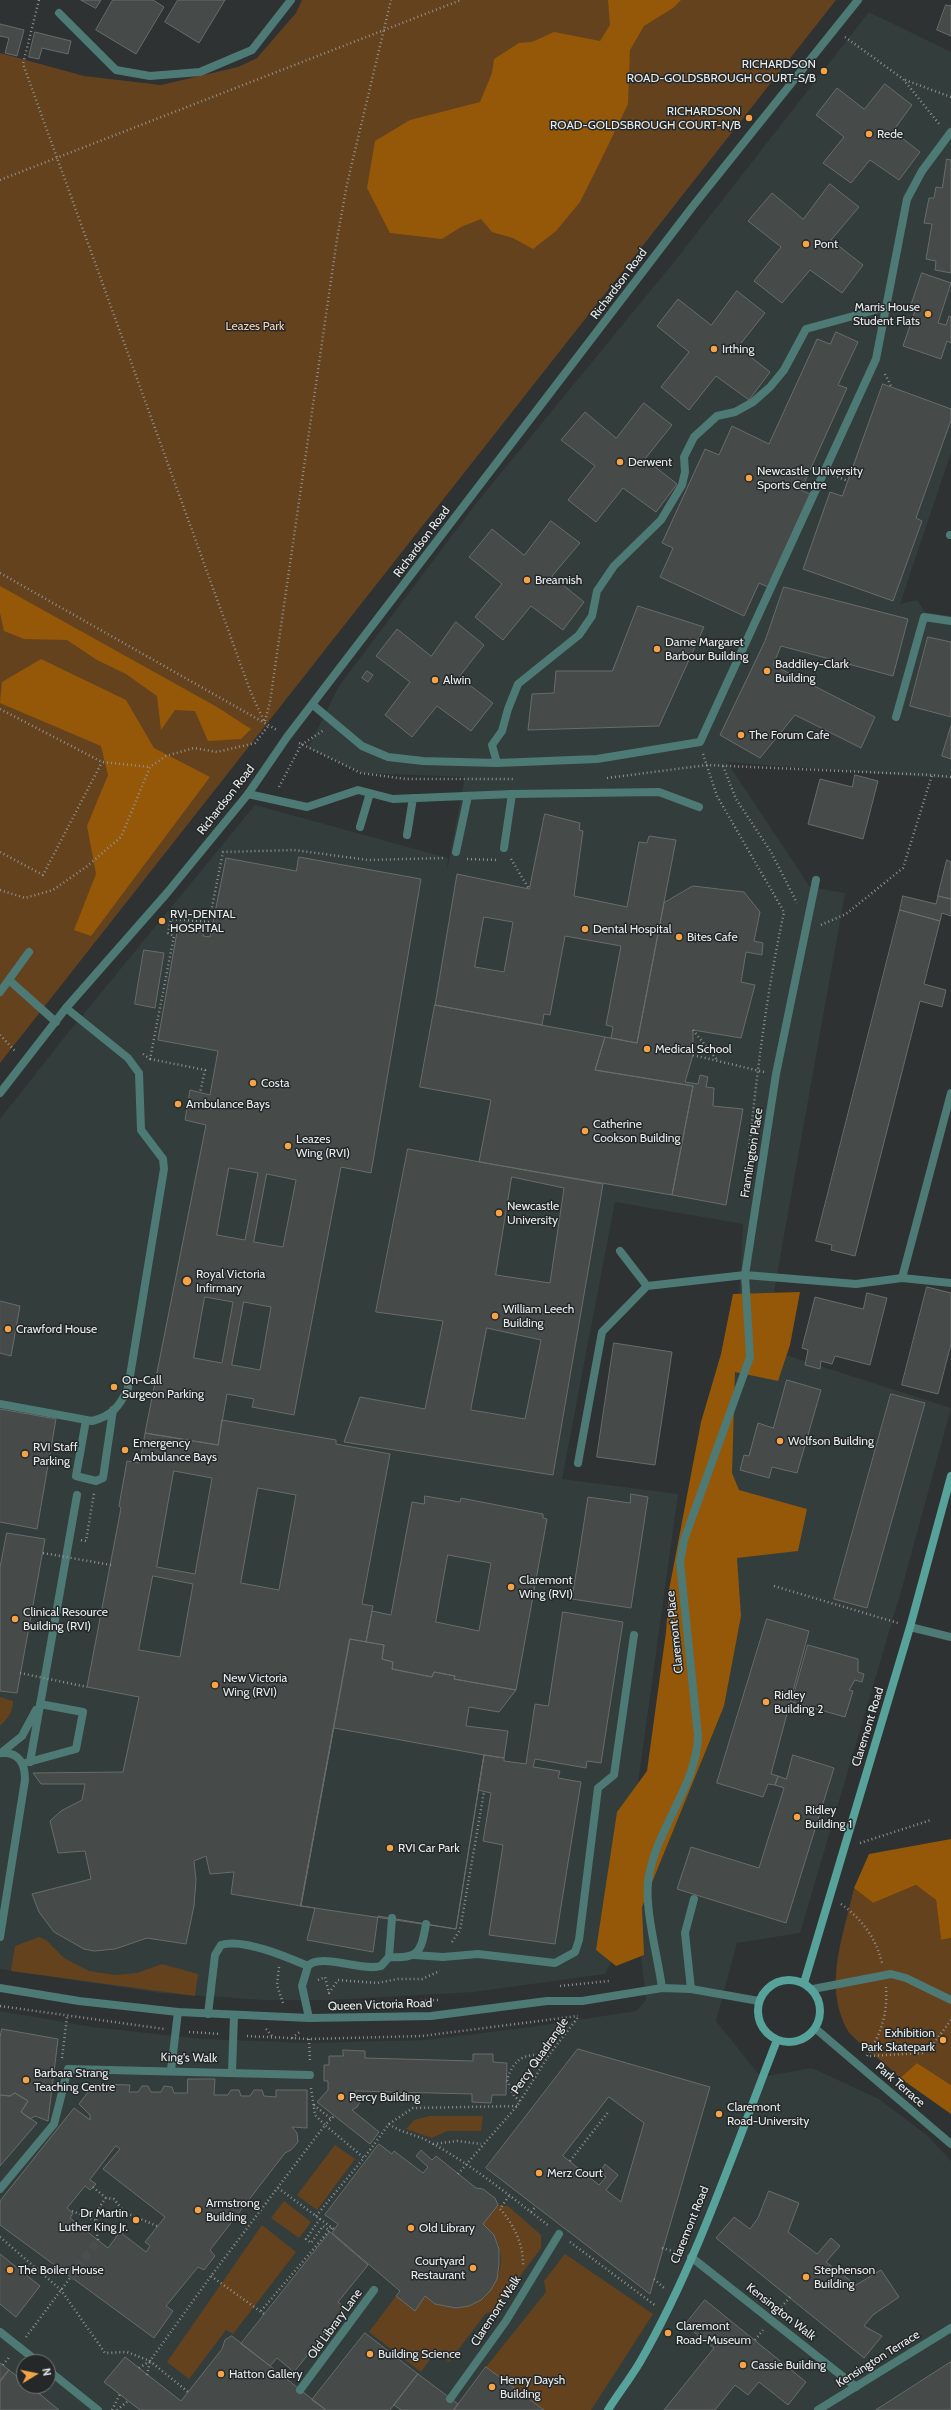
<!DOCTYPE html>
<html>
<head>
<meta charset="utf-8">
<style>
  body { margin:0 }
  #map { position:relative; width:951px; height:2410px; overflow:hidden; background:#2e3232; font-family:Cabin,sans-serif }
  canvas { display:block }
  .north { position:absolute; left:16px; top:2354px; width:40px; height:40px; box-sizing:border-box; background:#242828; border:1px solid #737676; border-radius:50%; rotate:80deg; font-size:11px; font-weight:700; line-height:16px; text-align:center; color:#e9ecec }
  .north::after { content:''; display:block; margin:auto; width:14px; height:18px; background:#f6a247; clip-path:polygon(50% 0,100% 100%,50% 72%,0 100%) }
</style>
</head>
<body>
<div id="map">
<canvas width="951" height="2410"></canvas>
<div class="north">N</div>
</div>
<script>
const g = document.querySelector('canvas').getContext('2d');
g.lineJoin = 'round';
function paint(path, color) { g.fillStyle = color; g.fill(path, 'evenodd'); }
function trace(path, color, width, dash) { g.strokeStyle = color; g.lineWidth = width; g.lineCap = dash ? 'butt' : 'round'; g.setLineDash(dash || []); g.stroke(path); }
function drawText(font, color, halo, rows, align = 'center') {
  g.font = font + ' Cabin,sans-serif'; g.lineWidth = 3; g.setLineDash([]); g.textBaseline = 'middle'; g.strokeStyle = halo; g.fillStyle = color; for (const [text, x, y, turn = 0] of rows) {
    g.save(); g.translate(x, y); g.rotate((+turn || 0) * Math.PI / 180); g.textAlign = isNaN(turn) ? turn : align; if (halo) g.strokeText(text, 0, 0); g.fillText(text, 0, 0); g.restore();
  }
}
paint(new Path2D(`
  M869,12L951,52V453L900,604L917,600L925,612L951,616V779L727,762L810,887L845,893L764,1348L951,1408L902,1588L800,1933L737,1943L716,2021L761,2077L812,2068L879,2099L928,2136L951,2161V2410H0V2011L93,2027L203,2039L310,2043L426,2040L531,2027L636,2011L646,2000L631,1870L736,1355L743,1224L615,1202L562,1479L678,1494L614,1957L605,1974L474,1992L330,2000H262L160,1993L0,1969V1119L63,1039L255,805L448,858L447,871L465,777L363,773L308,748L339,686L478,501L674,262ZM24,2362H48V2386H24Z`), '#323d3c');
paint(new Path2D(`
  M302,0H836L0,1063V53L84,76L161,85L238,67L257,58L296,13Z
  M0,1697L13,1701C13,1713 8,1718 0,1726Z
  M916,1885L936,1900L941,1940L951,1938V2085L917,2063L900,2078C890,2067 854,2040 848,2031C822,1986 844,1935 854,1888L873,1903Z
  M39,1937L46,1940L64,1958L89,1971L115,1975L137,1973L162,1964L198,1974L195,1996L11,1971L15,1946Z
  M429,2116H483L481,2131H447L432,2138L406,2129L414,2120Z
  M335,2145L355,2159L317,2210L297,2195Z
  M284,2201L311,2222L299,2238L271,2218Z
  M498,2205L508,2206L541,2235V2248L493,2312L486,2313L449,2362L435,2352L421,2372L369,2332L396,2296L415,2310L425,2296C471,2331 519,2277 494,2235C491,2231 487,2227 483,2224Z
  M262,2225L296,2252L233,2334L226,2330L189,2379L167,2362Z
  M565,2254L653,2314L591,2410H544L486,2367L546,2292L544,2281Z`), '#65421e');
paint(new Path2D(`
  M608,0H681L673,8L644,26L630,50L628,104L600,162L580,202L556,231L533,249L513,238L492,232L481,219L461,227L442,239L390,233L367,188L375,141L410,120L480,102L492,73L494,59L519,43L532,42L554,32L600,41L610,25Z
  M0,586L217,707L251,729L241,739L208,741L195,711L175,710L161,730L157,696L126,674L97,660L67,640L24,639L4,631L0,613Z
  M41,659L126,700L154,748L210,777L91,936L74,930L96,874L87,826L108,775L101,746L0,703L2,682Z
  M800,1292L790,1345L778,1381L735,1372L732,1473L739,1490L807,1509L798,1551L737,1558L741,1616L724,1706L642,1907L644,1955L616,1966L596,1950L617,1812L647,1771L666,1632L669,1590L701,1422L721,1354L733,1294Z
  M951,1839V1938L941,1940L936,1900L916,1885L873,1903L854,1888L869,1854Z
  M917,2063L951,2085V2114L900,2078Z`), '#945808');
const building = new Path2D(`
  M81,0H101L96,8Z
  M113,0H153L164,7L136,54L96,30Z
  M178,0H225L199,43L165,22Z
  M946,5L951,6V36L937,30Z
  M0,24L24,30L17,56L5,53L9,38L0,36Z
  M35,32L71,41L68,54L42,48L39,59L29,57Z
  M885,84L912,105L893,131L920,152L899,180L870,160L851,183L823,163L844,137L816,115L837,88L864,109Z
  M947,159L951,160V273L935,270L936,261L926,259L932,224L924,223L929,198H934L936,187L942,188Z
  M830,184L859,207L831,240L863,265L842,293L810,270L782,303L754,281L781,247L748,221L772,193L803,219Z
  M922,273L951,283L938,323L946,325L949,316L951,317V343L947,341L941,359L903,346L915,311L910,309Z
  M737,291L765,313L738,347L770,372L749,400L716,376L689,410L661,387L689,352L657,326L678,299L711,325Z
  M836,332L858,342L838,385L847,388L801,490L810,494L768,587L759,583L744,616L660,577L673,548L662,543L705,449L719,455L732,426L769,444L817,339L830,344Z
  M883,384L951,409V420L916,518L922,521L893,601L803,569L830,492L842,496Z
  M644,403L672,425L645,459L677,484L656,512L623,488L596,522L568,500L595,466L561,440L585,412L616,438Z
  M551,521L580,543L552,576L584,602L563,630L531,606L503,640L475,617L502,584L469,557L492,529L524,555Z
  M784,587L908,619L893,676L781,646L773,665L875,717L861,748L795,715L760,758L720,735L765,641Z
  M638,606L704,627L659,726L528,730L532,694L554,693L556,671H612Z
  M456,622L484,645L459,677L493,703L471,731L437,706L412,737L385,715L410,682L376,656L397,629L431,656Z
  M928,637L951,642V717L910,706Z
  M367,671L373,675L368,682L362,678Z
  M951,726V759L942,756Z
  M855,775L878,781L863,839L808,824L820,779L852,787Z
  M545,814L580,823L579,830L583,831L574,896L627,907L639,842L647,843L649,836L676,840L637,1043L611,1038L613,1027L606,1025L621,946L565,936L550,1015L544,1014L542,1025L435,1005L457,874L529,889ZM484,917L513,922L504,972L475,967Z
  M299,857L421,879L371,1173L341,1167L294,1415L252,1407L254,1399L227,1394L218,1445L145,1433L206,1125L185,1120L190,1090L210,1095L218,1051L158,1040L177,932L180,933L181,924L204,928L203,936L210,937L226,858L296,871ZM229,1168L258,1173L245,1240L217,1235ZM267,1174L296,1180L283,1247L254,1242ZM205,1297L233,1302L222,1363L194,1358ZM244,1302L271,1307L260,1370L232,1365Z
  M947,860L951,862V899L938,896Z
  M693,886L744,892L760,912L754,941L763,943L762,955L746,952L741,982L755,985L741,1038L693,1030V1055L685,1082L698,1084L700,1075L708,1077L706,1087L714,1088L713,1106L743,1109L726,1205L672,1195L693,1086L595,1070L605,1037L637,1043L664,903Z
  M903,896L936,904L938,896L951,899V916L942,913L940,921L900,910Z
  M900,910L940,921L924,984L946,990L942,1007L920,1001L855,1256L831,1250L832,1245L816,1241Z
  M144,950L164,953L155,1008L135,1004Z
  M435,1005L605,1037L595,1070L693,1086L672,1195L479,1162L491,1100L420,1087Z
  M408,1149L603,1184L553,1475L344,1442L360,1397L425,1409L443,1321L376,1312ZM512,1177L564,1188L550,1283L496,1275ZM487,1328L541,1340L525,1419L471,1410Z
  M927,1287L951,1293V1344L938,1394L902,1385Z
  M867,1293L887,1298L870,1365L835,1356L832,1364L821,1361L820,1369L805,1365L808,1350L802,1348L815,1297L863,1309Z
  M0,1301L20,1306L11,1356L0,1353Z
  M614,1343L672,1352L655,1465L597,1457Z
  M787,1380L821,1390L797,1473L772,1467L769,1478L740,1470L744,1455L749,1456L758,1423L773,1428Z
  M891,1394L925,1403L867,1608L834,1599Z
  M0,1409L56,1419L37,1529L0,1522Z
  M222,1420L336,1440V1444L390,1454L362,1604L373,1606L366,1642L350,1639L301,1906L231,1894L234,1872L210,1874L206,1856L194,1861L196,1880L194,1906L186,1944L147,1938L115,1949L94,1951L84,1949L54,1932L39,1912L32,1894L91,1879L85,1851L58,1853L50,1821L61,1811L82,1800L85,1784H41L33,1773L123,1772L139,1697L87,1687L121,1508L119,1506L127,1461L140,1463L145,1433L218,1445ZM174,1471L212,1478L195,1574L157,1567ZM258,1488L296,1495L279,1590L241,1583ZM153,1576L193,1584L180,1657L139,1650Z
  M631,1494L648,1497L631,1608L572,1599L588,1497L630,1503Z
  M425,1496L460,1502L461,1498L543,1514V1518L547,1519L516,1690L454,1679L455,1676L434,1672L432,1677L392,1669L393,1662L382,1659L384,1645L366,1642L372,1611L391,1615L412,1502L424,1504ZM448,1555L491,1563L479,1631L436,1622Z
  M7,1533L45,1539L17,1693L0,1691V1568Z
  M563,1612L623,1622L601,1763L587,1761L586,1768L535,1759L533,1767L560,1771L558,1778L581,1782L555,1944L489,1935L503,1845L483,1841L491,1793L478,1790L484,1755L504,1758V1761L526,1764L535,1704L548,1706Z
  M767,1619L809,1631L771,1774L778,1776L775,1785L768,1784L763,1797L717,1783Z
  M350,1639L384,1645L382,1659L393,1662L392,1669L432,1677L434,1672L455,1676L454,1679L516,1690L499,1712L469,1707L466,1726L508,1731L504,1758L484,1755L456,1929L378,1916L373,1952L307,1940L315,1908L301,1906Z
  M808,1645L858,1659V1672L864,1674L862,1682L855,1680L849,1690L853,1691L845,1717L792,1702Z
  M334,1728L484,1755L456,1929L301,1906Z
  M793,1755L834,1768L786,1923L677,1889L691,1847L759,1868L784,1788L775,1785L778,1776L786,1779Z
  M2,2029L58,2039L48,2121L35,2116L30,2119L21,2112L28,2101L15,2093L10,2096L0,2095V2038Z
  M578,2049L710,2087L650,2294L486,2168ZM609,2097L644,2123L621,2202L606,2190L618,2175L605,2164L600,2172L606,2177L599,2185L563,2156Z
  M343,2050L365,2051V2058L473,2061V2054H493V2062L507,2063L506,2095H492L491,2103L472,2102V2094L355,2091L361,2100L357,2107L352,2110L379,2132L370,2144L317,2102L328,2090V2081H324V2065H329V2056H343Z
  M188,2079H215L214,2095H228L231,2090H239L241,2096H250L254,2090H262L264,2096L276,2097V2090H307V2128L292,2127L297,2133L298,2142L291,2150L285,2153L210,2250L215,2256L204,2270L198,2267L166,2306L173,2311L154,2338L0,2225V2201L74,2108L90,2120V2115L79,2104L94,2084L130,2085L129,2092H138L142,2086H148L151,2092H161L164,2086L172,2087L174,2093H187ZM116,2146L120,2149L103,2169L165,2217L145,2242L150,2246L146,2252L120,2232L108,2248L70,2218L73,2213L67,2208L85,2186L90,2190L96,2184L90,2180Z
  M15,2093L28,2101L21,2112L37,2123L0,2166V2095L10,2096Z
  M379,2144L392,2154L394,2151L423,2173L428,2167L416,2156L421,2150L432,2160L436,2156L476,2188L483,2189L495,2198L498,2205L483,2224L494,2235L499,2249V2264L497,2279L491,2290L481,2300L469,2306L456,2308L435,2304L425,2296L415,2311L396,2296L400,2291L332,2233L338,2224L325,2215Z
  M769,2191L799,2203L788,2232L817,2254L831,2238L840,2246L826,2262L856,2285L881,2270L899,2297L873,2315L864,2326L882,2336L864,2358L716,2238L734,2217L750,2229L758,2218Z
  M330,2232L368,2265L338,2302L345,2308L294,2372L277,2358L270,2366L241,2344Z
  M0,2254L40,2286L16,2317L0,2304Z
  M705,2300L806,2382L788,2405L759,2382L748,2395L735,2385L715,2410H664L714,2348L685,2325Z
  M365,2333L418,2374L390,2410H326L312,2400Z
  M232,2336L326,2410H140L104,2382L125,2357L181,2401L222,2349L225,2340Z
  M951,2362V2410H876Z
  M0,2363L9,2370L0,2382Z
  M486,2367L544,2410H454Z
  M9,2370L18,2377L24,2376V2386H30L59,2410H0V2381Z
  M418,2374L458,2404L454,2410H401L394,2405Z`);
paint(building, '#464a49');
trace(building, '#686c6b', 1);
trace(new Path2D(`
  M70,2278L98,2240`), '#4a4e4e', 8, [8, 4]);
trace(new Path2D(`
  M39,0L23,64L251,693L264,721
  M845,37L903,79L940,125
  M905,80L951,97
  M0,180L461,0
  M885,374L892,388
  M0,573L277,730
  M0,709L102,762L150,767
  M265,721L270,702L337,239L347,184L391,0
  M299,743L361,773L406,779H514
  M703,754L717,796L784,912C767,991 757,1071 749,1151
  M723,766L736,799L771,852L797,903
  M607,778L707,765L932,775
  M279,787L301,745L324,730
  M0,852L43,875L102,762
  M467,859L498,860
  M511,859L529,889
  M0,890L25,898L53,890L86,867L121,837L150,767L166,756L194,748L217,752L255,743L269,725
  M821,925L846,914L903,868L932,775L951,777
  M693,1030L718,1061
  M0,1035L16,1052
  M143,1054L150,1059L174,936L168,933L171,919L209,922L223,852L294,850L368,860L444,858
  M693,1055L764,1072
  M150,1059L205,1070L200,1093
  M81,1540L86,1541L94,1493
  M774,1586L898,1623
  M860,1843L931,1820
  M841,1904C862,1919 876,1938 882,1963
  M452,1942L460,1930L484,1792
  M279,1967L277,1985L283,2003
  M318,1980L325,1977L329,1993L338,1980L377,1983L398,1979H422L440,1971
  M560,1986L609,1981
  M421,2001L438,2000
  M0,2006L164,2029
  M266,2029L273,2037
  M189,2032L220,2034
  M247,2036L309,2039L422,2036L578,2016
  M292,2038L301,2031
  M309,2039L310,2063
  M867,2056C881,2034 888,2013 886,1987
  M870,2056L922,2053L928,2051L951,2020
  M62,2058L67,2017
  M311,2088L315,2115L325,2125L331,2119
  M520,2101L514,2096L507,2080C515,2056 525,2054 548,2055
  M314,2105L331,2119L334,2116
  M389,2124L413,2108L517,2106
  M433,2144L457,2141L481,2144
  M570,2161L609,2111
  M458,2174L517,2106L549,2055L579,2016
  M93,2187L106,2198
  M278,2188L335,2230
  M509,2196L500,2209C513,2223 524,2245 523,2266
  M72,2211L95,2220
  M531,2212L536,2206
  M316,2216L364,2158
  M320,2219L306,2239L311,2243L323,2226L329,2230
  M0,2237L61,2290L105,2353L127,2352L150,2361L188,2392
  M98,2240C95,2223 94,2212 106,2198L114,2199L124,2212L157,2226
  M570,2242L656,2306
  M662,2248L679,2253
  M211,2276L264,2314
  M654,2279L664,2288
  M779,2310L790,2297
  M261,2311L332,2227
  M26,2337L70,2278
  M755,2340L763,2330
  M3,2365L10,2356
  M139,2368L150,2361L211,2276L325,2125L364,2158L389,2124C401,2133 415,2134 428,2141C471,2164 510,2196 549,2226
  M147,2375L150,2361
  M112,2410L120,2394
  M117,2410L128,2401`), '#8f9292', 2.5, [1, 3]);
trace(new Path2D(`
  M59,13L116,70L150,76L200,72L252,50L291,0
  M896,717L924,617L951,621
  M248,794L307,807L358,790L393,799L512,794L504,848
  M512,794L659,792L699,807
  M360,827L370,793
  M407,835L413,798
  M456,852L468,796
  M9,980L56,1022
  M0,992L29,952
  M620,1251L647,1286
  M902,1278L951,1093
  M0,1404L92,1421C112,1416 120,1406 128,1388L164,1169L163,1159L141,1130L139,1073L128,1058L66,1008
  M86,1420L76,1476L96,1481L103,1478L113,1410
  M578,1463L602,1332L647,1286L745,1275
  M910,1627L951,1637
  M1,1753L22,1736L36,1710
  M30,1762L77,1495
  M25,1763L76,1749L83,1712L40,1704
  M0,1937L25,1780C25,1765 20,1752 2,1753
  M414,1955L443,1957L478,1954L555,1963L575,1952L579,1940L598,1788L614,1775L634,1635
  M389,1957C419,1959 421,1952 426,1924
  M691,1989L685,1933L694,1899
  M813,1989L891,1974L906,1978L951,2000
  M208,2014L215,1955L221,1945C243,1938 287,1957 308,1966
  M309,2018L302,1986L308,1966C320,1952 362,1972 381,1966L389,1957L392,1918
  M171,2070L178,2012
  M232,2071L234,2016
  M0,2189L54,2124L68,2069L310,2075
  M300,2390L374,2290
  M450,2399L506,2321L559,2234`), '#4d7a75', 8);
trace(new Path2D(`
  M662,1988C658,1957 645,1912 648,1882C654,1831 697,1786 698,1736L680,1562L684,1540L750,1357L745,1275
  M691,2257L856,2387
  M0,2332L38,2362
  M48,2370L98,2410`), '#4d7a75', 8);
trace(new Path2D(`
  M950,535H951
  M313,705L362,746L388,757L423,761L497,763L597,759L700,742L876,359L907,199L922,171L951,132
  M497,763L492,745L502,731L508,709L518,684L579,635L592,616L597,591L614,566L661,520L682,485L685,472L684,457L694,437L717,416L735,412L753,402L770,387L784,370L806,329L886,307
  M816,880L776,1074L745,1275L856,1284L902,1278L951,1283
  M816,2029L951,2144
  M818,2410L951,2328`), '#4d7a75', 8);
trace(new Path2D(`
  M0,1093L66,1008L167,893L248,794L287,737L693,206L858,0
  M0,1988L79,2001L178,2012L309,2018L431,2016L547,2001H582L662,1988L691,1989L759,2001`), '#4d7a75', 8);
trace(new Path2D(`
  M758 2011a31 31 0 1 1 62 0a31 31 0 1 1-62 0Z
  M804,1983L910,1627L951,1476
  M608,2410C618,2394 630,2379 640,2362C697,2263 735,2147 777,2040`), '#57a39b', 8);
trace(new Path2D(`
  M811,467L848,481
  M43,1553L111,1565
  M20,1673L87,1687`), '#8f9292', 2.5, [1, 3]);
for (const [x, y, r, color] of [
  [824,71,4,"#f6a247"],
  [749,118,4,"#f6a247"],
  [869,134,4,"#f6a247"],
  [806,244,4,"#f6a247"],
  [928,314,4,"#f6a247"],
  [714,349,4,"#f6a247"],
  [620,462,4,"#f6a247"],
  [749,478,4,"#f6a247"],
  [527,580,4,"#f6a247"],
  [657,649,4,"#f6a247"],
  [767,671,4,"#f6a247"],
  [435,680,4,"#f6a247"],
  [741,735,4,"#f6a247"],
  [162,921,4,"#f6a247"],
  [585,929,4,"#f6a247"],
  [679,937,4,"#f6a247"],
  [647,1049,4,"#f6a247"],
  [253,1083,4,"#f6a247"],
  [178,1104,4,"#f6a247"],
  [585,1131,4,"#f6a247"],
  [288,1146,4,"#f6a247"],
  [499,1213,4,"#f6a247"],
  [187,1281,5,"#f6a247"],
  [495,1316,4,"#f6a247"],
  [8,1329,4,"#f6a247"],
  [114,1387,4,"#f6a247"],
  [780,1441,4,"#f6a247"],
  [125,1450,4,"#f6a247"],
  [25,1454,4,"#f6a247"],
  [511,1587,4,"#f6a247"],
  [15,1619,4,"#f6a247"],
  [215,1685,4,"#f6a247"],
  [766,1702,4,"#f6a247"],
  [797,1817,4,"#f6a247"],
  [390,1848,4,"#f6a247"],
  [943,2040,4,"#f6a247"],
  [26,2080,4,"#f6a247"],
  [341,2097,4,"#f6a247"],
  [719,2114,4,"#f6a247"],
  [539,2173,4,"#f6a247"],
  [198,2210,4,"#f6a247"],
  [136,2220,4,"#f6a247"],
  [411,2228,4,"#f6a247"],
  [473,2268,4,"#f6a247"],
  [10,2270,4,"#f6a247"],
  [806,2277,4,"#f6a247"],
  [668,2333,4,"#f6a247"],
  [370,2354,4,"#f6a247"],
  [743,2365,4,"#f6a247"],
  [221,2374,4,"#f6a247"],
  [492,2387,4,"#f6a247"]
]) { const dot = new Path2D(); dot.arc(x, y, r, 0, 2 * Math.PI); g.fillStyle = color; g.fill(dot); trace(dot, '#242828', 1.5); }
drawText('12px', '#e9ecec', '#242828', [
  ["RICHARDSON",816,64,"right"],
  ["ROAD-GOLDSBROUGH COURT-S/B",816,78,"right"],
  ["RICHARDSON",741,111,"right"],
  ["ROAD-GOLDSBROUGH COURT-N/B",741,125,"right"],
  ["Rede",877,134],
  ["Pont",814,244],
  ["Marris House",920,307,"right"],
  ["Student Flats",920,321,"right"],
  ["Irthing",722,349],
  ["Derwent",628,462],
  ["Newcastle University",757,471],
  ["Sports Centre",757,485],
  ["Breamish",535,580],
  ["Dame Margaret",665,642],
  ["Barbour Building",665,656],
  ["Baddiley-Clark",775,664],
  ["Building",775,678],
  ["Alwin",443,680],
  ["The Forum Cafe",749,735],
  ["RVI-DENTAL",170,914],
  ["HOSPITAL",170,928],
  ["Dental Hospital",593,929],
  ["Bites Cafe",687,937],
  ["Medical School",655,1049],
  ["Costa",261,1083],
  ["Ambulance Bays",186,1104],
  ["Catherine",593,1124],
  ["Cookson Building",593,1138],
  ["Leazes",296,1139],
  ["Wing (RVI)",296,1153],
  ["Newcastle",507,1206],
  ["University",507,1220],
  ["Royal Victoria",196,1274],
  ["Infirmary",196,1288],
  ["William Leech",503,1309],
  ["Building",503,1323],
  ["Crawford House",16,1329],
  ["On-Call",122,1380],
  ["Surgeon Parking",122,1394],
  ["Wolfson Building",788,1441],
  ["Emergency",133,1443],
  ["Ambulance Bays",133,1457],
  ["RVI Staff",33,1447],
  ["Parking",33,1461],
  ["Claremont",519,1580],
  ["Wing (RVI)",519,1594],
  ["Clinical Resource",23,1612],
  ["Building (RVI)",23,1626],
  ["New Victoria",223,1678],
  ["Wing (RVI)",223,1692],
  ["Ridley",774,1695],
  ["Building 2",774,1709],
  ["Ridley",805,1810],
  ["Building 1",805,1824],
  ["RVI Car Park",398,1848],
  ["Exhibition",935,2033,"right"],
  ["Park Skatepark",935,2047,"right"],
  ["Barbara Strang",34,2073],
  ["Teaching Centre",34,2087],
  ["Percy Building",349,2097],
  ["Claremont",727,2107],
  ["Road-University",727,2121],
  ["Merz Court",547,2173],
  ["Armstrong",206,2203],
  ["Building",206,2217],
  ["Dr Martin",128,2213,"right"],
  ["Luther King Jr.",128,2227,"right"],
  ["Old Library",419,2228],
  ["Courtyard",465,2261,"right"],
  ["Restaurant",465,2275,"right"],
  ["The Boiler House",18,2270],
  ["Stephenson",814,2270],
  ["Building",814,2284],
  ["Claremont",676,2326],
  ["Road-Museum",676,2340],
  ["Building Science",378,2354],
  ["Cassie Building",751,2365],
  ["Hatton Gallery",229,2374],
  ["Henry Daysh",500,2380],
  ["Building",500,2394]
], 'left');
drawText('12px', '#e9ecec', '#242828', [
  ["Richardson Road",619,284,-53],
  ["Richardson Road",422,542,-53],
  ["Richardson Road",226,800,-52],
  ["Framlington Place",752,1153,-81],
  ["Claremont Place",675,1632,-96],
  ["Claremont Road",868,1727,-73],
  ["Queen Victoria Road",380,2005,-2],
  ["Percy Quadrangle",540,2056,-55],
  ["King's Walk",189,2058,1],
  ["Park Terrace",900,2085,41],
  ["Claremont Road",690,2225,-68],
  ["Claremont Walk",496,2311,-57],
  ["Kensington Walk",781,2312,38],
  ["Old Library Lane",335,2324,-54],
  ["Kensington Terrace",878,2359,-32]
]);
drawText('12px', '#f4d2b2', '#242828', [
  ["Leazes Park",255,326]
]);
</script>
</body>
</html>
